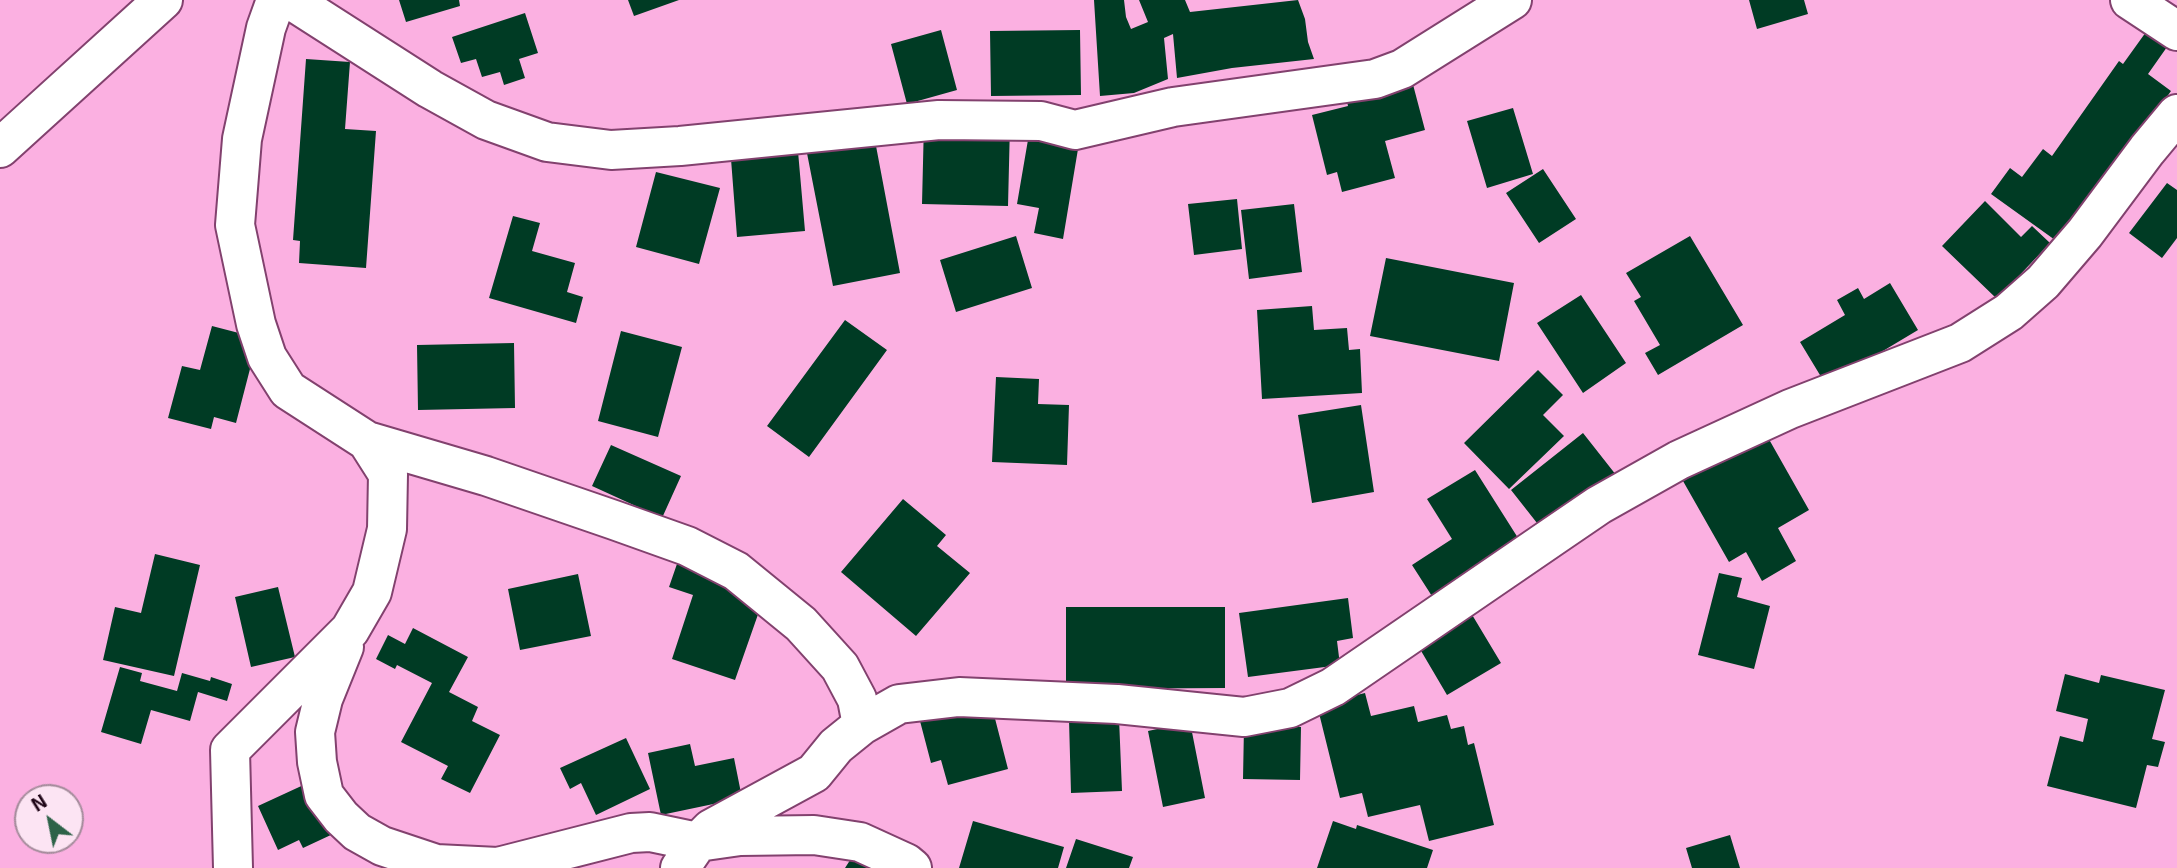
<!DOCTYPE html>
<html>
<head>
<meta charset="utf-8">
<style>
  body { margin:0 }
  #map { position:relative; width:2177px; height:868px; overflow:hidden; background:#fbb0e1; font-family:"Exo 2",sans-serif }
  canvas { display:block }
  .north { position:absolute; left:14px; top:784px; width:70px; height:70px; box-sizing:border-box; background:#fce4f3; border:2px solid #a48b9b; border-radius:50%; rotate:328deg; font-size:19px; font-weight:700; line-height:28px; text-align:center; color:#1f0517 }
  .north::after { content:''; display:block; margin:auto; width:24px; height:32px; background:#2d6248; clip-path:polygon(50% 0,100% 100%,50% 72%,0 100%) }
</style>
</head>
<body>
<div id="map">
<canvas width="2177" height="868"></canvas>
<div class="north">N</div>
</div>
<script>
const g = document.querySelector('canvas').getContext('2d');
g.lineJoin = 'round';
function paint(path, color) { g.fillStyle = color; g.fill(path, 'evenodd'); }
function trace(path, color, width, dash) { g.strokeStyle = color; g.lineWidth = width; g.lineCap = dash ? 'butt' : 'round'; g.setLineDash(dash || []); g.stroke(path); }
paint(new Path2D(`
  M399,0H459L460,6L406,22Z
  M628,0H679L634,16Z
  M1094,0H1124L1126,17L1131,29L1148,22L1139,0H1185L1190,12L1298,0L1305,19L1308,42L1314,59L1232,68L1177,78L1173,34L1164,38L1168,79L1134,93L1100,96Z
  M1749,0H1804L1808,14L1757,29Z
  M525,13L538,53L519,59L525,78L504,85L500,72L482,77L476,59L461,63L452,37Z
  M941,30L957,90L907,104L891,44Z
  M1080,30L1081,95L991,96L990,31Z
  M2146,32L2167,47L2148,74L2171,91L2062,245L1991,194L2010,168L2022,177L2043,149L2052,156L2119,61L2123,64Z
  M306,59L350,62L345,129L376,131L366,268L299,263L300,241L293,240Z
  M1411,77L1425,130L1385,141L1395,178L1342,192L1337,172L1327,175L1312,115L1348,106L1344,88Z
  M1513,108L1533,174L1487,188L1467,121Z
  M924,122L1010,124L1008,206L922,204Z
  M873,130L900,273L833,286L805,143Z
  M1029,134L1079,143L1063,239L1034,233L1039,208L1017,204Z
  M797,140L805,231L737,237L730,146Z
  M1543,169L1576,219L1539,243L1506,193Z
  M656,172L720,188L699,264L636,247Z
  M2167,183L2177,190V238L2162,258L2129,233Z
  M1237,199L1242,249L1194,255L1188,204Z
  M1985,201L2021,237L2032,226L2050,243L1997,299L1942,246Z
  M1294,204L1302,272L1249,279L1241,210Z
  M513,216L540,223L532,251L575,263L567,292L583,297L576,323L489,298Z
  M1016,236L1032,288L956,312L940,260Z
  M1690,236L1743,325L1658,375L1645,353L1660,345L1634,301L1641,297L1626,273Z
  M1386,258L1514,283L1499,361L1370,336Z
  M1890,283L1918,330L1826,385L1800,342L1845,315L1837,300L1858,288L1864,299Z
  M1581,295L1626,363L1583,393L1537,323Z
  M1312,306L1314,330L1347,328L1349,350L1360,349L1362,393L1262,399L1257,310Z
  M845,320L887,350L809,457L767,426Z
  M212,326L258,338L236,423L214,417L211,429L168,418L182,366L200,370Z
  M621,331L682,347L658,437L598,421Z
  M514,343L515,408L418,410L417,345Z
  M1538,370L1563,395L1543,415L1564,436L1509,489L1464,443Z
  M996,377L1039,379L1038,404L1069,405L1067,465L992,462Z
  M1361,405L1374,492L1312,503L1298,415Z
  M1583,433L1620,480L1548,537L1511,490Z
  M1766,434L1809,510L1778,528L1796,561L1762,581L1746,552L1729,562L1683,481Z
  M611,445L681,476L662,518L592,486Z
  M1475,470L1525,549L1437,604L1412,565L1452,539L1427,499Z
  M903,499L946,535L937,546L970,573L916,636L841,572Z
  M155,554L200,565L174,676L103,660L115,607L141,613Z
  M678,561L762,603L735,680L672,659L693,595L669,587Z
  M1719,573L1742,578L1737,597L1770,606L1754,669L1698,655Z
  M578,574L591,636L520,650L508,589Z
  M278,587L295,657L251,667L235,597Z
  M1348,598L1353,638L1337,641L1340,665L1248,677L1239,613Z
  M1066,607H1225V688L1066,689Z
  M1471,613L1501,663L1447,695L1417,644Z
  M413,628L468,657L449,692L478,707L472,721L500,735L470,793L441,779L448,766L401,742L432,683L397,665L395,669L376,659L388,635L405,644Z
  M120,667L142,673L140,681L177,691L182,673L210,681L211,677L232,684L227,701L198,692L190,721L151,710L141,744L101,732Z
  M2065,674L2099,683L2101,675L2165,690L2152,739L2165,742L2158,767L2147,765L2136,808L2047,786L2060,736L2083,742L2088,719L2056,711Z
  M1365,693L1371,716L1414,706L1418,722L1447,715L1451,729L1464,726L1468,745L1474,743L1494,825L1429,841L1420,805L1368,817L1362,793L1340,798L1317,705Z
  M991,703L1008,769L948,785L941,760L931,763L920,721Z
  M1119,718L1122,791L1071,793L1069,720Z
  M1190,722L1205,798L1163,807L1148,731Z
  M1244,726L1301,727L1300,780L1243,779Z
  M626,738L650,789L596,815L581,783L570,789L560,768Z
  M690,744L695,766L734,758L742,798L661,815L648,753Z
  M310,782L333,834L303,848L299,840L278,850L258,806Z
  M973,821L1064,847L1058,868H959Z
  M1333,821L1356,829L1357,825L1433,850L1427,868H1317Z
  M1730,835L1740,868H1692L1686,848Z
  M1076,839L1133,857L1129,868H1066Z
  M854,854L877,868H845Z`), '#003b24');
const minor = new Path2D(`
  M291,0L430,89L486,120L547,142L611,150L680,146L939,120L1041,121L1075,130L1173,107L1375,79L1402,69L1512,0
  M2130,0L2177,31
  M0,148L163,0
  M367,441L486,476L614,520L687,546L736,571L801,624L840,667L857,699L862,725
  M344,647L323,699L315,732L317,762L324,795L341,817L357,832L382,846L436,864L498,867L631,833L650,832L698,842L740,836L814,835L860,842L906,863L912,868
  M233,868L230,750L350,630L372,592L387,529L388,474L367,441L288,390L267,357L256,324L235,225L242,139L266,28L276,0
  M680,868L698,842L711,829L814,773L836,746L862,725L899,704L959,697L1117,704L1244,717L1290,708L1333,687L1555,535L1599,505L1679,460L1790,409L1960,343L2009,312L2043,282L2085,233L2147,150L2177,114`);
trace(minor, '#82416e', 42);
trace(minor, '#fff', 38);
</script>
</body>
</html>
